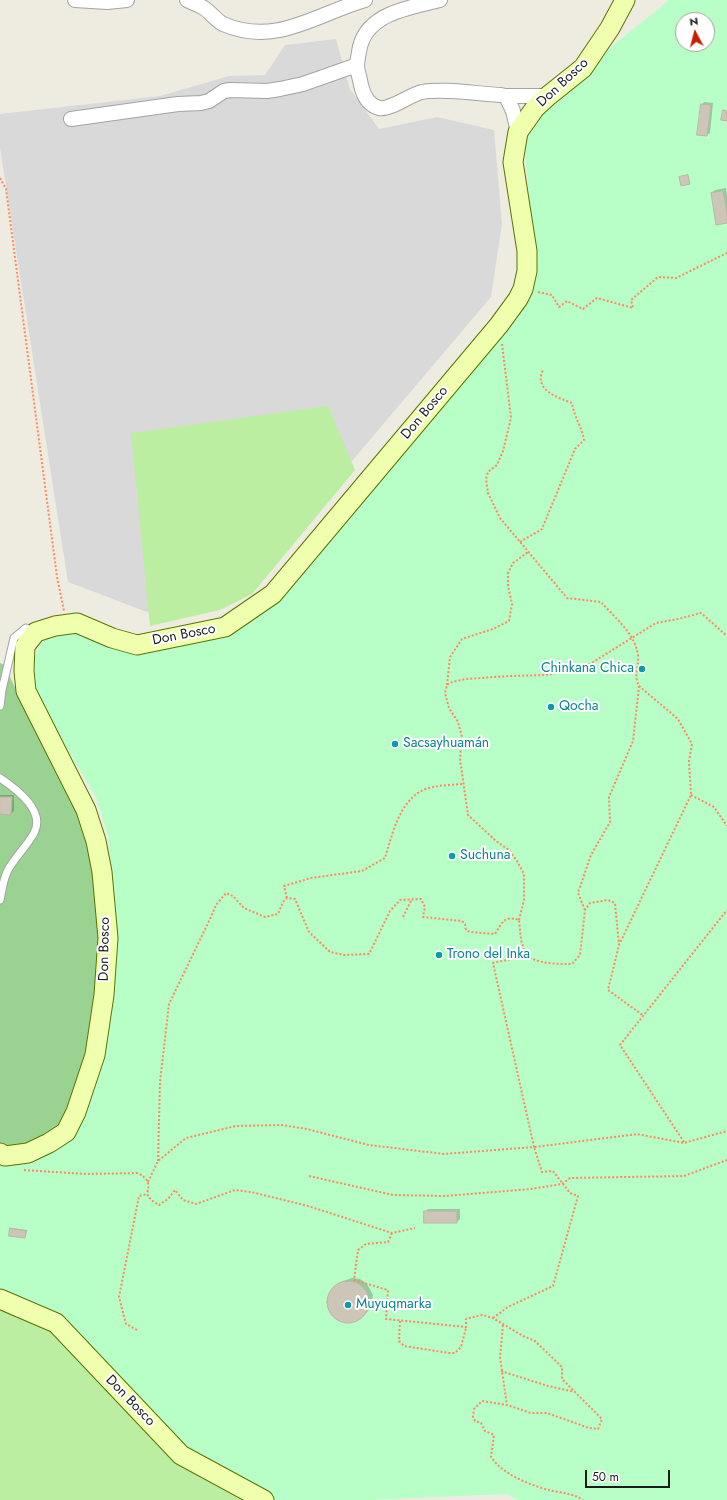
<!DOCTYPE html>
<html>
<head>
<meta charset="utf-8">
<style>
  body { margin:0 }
  #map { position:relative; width:727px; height:1500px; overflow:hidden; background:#eeece0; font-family:Jost,sans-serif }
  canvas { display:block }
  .north { position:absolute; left:675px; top:12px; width:40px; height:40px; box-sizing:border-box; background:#fff; border:1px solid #a4a4a4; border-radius:50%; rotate:353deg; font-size:11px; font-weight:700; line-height:16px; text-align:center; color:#1c1c1c }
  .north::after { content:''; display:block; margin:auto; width:14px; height:18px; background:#c71d00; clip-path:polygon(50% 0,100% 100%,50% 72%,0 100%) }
  .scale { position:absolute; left:585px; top:1470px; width:85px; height:18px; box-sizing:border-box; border:2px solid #1c1c1c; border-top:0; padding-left:5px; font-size:12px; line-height:14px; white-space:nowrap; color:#1c1c1c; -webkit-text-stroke:3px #fff; paint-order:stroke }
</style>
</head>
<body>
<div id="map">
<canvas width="727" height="1500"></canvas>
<div class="north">N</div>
<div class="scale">50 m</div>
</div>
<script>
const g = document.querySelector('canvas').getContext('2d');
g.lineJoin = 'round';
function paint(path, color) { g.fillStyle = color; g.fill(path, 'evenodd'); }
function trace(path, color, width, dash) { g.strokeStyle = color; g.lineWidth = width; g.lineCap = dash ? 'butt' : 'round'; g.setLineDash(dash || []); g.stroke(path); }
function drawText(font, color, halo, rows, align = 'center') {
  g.font = font + ' Jost,sans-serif'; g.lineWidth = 4; g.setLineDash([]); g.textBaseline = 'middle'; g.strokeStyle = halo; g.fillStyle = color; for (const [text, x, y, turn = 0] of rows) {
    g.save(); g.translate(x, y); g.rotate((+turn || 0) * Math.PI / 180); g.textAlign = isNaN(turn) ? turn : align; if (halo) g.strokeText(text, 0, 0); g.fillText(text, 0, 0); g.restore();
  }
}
paint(new Path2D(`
  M336,39L350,89L379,129L437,117L494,130L502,224L491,297L241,592L147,612L68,582L0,148V114L160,96L229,76L265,75L285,45Z`), '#dad9d9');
paint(new Path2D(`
  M328,406L355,470L252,594L220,610L150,626L131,433Z
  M0,1288L276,1493L379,1500H0Z`), '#bbeea0');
paint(new Path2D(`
  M0,663L4,665L42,742L71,792L95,851L104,922L93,1045L64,1129L16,1148L0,1143Z`), '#9ad291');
paint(new Path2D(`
  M669,0H727V1500H518L507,1494L364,1500H273L190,1457L67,1332L0,1296V1155L67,1139L116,939L108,835L96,797L32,690L34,660L44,634L100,631L157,643L225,629L274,594L510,319L533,259L524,136L547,100ZM683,20H707V44H683Z`), '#b7fec7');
paint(new Path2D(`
  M704,102L713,103L710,133L707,135L702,105Z
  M726,188L727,196V222L712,193L715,190Z
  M0,795H14V811L11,814L0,813Z
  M428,1209H460V1219L457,1222L425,1212Z
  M12,1228L27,1230L26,1236L25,1237L11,1229Z
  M352,1278L360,1279L367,1284L373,1295L372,1303L368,1311L363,1316L354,1321L347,1322L340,1321L335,1317L331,1312L328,1302L330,1294L338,1285L343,1281Z`), '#0003');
const building = new Path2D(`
  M701,104L711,105L707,136L697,135Z
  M723,110L727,111V121L721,120Z
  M688,175L690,184L681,186L679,177Z
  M723,191L727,213V223L716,225L711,193Z
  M0,797H12L11,815L0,814Z
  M424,1211H457V1223H424Z
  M10,1228L26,1231L25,1238L9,1236Z
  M327 1302a21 21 0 1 1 42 0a21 21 0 1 1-42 0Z`);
paint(building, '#cec5b9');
trace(building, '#c1b4a1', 1);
const lane = new Path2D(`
  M0,706L2,690L14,638L26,628L36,632
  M0,778C15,788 46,811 34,833C27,846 15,857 8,870C3,879 2,891 0,900`);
const street = new Path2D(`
  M75,0L107,2L127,0
  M187,0C193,3 199,5 204,8C211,13 216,20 223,24C276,47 316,14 365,0
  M440,0C409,8 364,13 359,52C358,57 357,62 357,67C358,73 360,79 361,85C363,94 368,105 379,108C391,110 409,95 422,92C444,88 478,94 501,95L506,96L513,111L518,132
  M506,96H548
  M71,119L178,104L201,103L209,101L224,91L230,90L267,91L280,89L303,84L357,65`);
const secondary = new Path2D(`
  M0,1153L5,1156L28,1153L49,1143L66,1132L76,1112L95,1055L104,995L108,938L102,872L96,841L86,810L26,691L24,671L25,646L36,632L55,626L77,623L112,638L137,645L225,627L273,594L499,325L518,299L523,289L527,271V251L513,162L518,132L535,108L548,96L583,68L610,28L625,0
  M0,1299L56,1323L181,1455L264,1500`);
trace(lane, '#a3a3a3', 9);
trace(street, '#a3a3a3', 16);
trace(secondary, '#587500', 21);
trace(new Path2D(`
  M0,178L6,189L57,577L64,611
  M538,292L552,295L559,307L567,301L583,309L597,298L633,308L631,300L658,277L676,278L727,253
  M502,344L511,418L503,451L497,465L488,472L486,479L488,493L500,518L567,598L601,602C614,617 636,634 638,656C639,668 633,674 639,686L678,719L692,744L689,761L691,795L619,945L608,990L644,1016
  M520,542L542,529L575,449L584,440C582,427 574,417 572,403C559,398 533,390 543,370
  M447,685L450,657L462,639L493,629L509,621L512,604L508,586V573L513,563L528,552
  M691,795L714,807L727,826
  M287,898L284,886L311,878L362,871L385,858C392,835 400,798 426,789C437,785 451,785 463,784
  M585,910L578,893L591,855L610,822L609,797L633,741L639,686
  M403,917L412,899
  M519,920L524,900V874L517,861L509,850L496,841L468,815L460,759L462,737L458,722L449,708L445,693L447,685L452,682L466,679L510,676L546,675L585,667L656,623L678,619L701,613L727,636
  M684,1142L620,1045L727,910
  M158,1161L160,1082L169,1004L211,917L216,905L226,893L233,896L244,908L265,917L278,914L283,902L287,898L295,899L309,932L330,952L344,955L369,954L390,911L400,900L421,899L425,907L423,917L462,921L465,924L466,930L470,932L495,934C502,923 504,915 519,920L521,940L526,956C541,964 555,964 572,964L580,955L585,910L590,903L608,900L615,903L619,945
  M24,1170L86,1174L138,1173C148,1179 150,1183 147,1194
  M309,1176L393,1195L445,1196L531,1189L562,1184L570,1178L684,1176L727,1160
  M148,1182L158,1161L186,1138L236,1126L282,1125L307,1129L369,1145L444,1154L534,1147L493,963L526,956
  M392,1233L388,1242L366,1244L358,1250L354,1280L388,1290L386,1319L466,1327V1319L482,1315L493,1318L523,1336L535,1341L562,1367V1379L602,1419L598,1429L589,1428L547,1413H531L507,1405L482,1401L474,1409L473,1417L475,1421L481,1423L485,1431L494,1435L491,1457C503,1475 532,1486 553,1491C564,1493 574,1494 583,1500
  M493,1318L508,1307L553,1286L578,1196L570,1193L553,1171L542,1172L534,1147L637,1134L684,1143L727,1131
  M400,1321L399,1341L404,1346L449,1353H455L461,1347L466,1328
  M503,1325L500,1357L507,1405
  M137,1330L126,1324L119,1297L139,1196L147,1194L151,1200L159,1205L168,1199L175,1190L183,1200L196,1204L235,1190L251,1192L308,1206L392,1233L415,1228
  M501,1371L548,1386L575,1392`), '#ff8860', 2, [2, 2]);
trace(lane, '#fff', 7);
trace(street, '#fff', 14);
trace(secondary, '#efffad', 19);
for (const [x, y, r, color] of [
  [642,669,4,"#0f9aa8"],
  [551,707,4,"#0f9aa8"],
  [395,744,4,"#0f9aa8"],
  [452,856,4,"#0f9aa8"],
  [439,955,4,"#0f9aa8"],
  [348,1305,4,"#0f9aa8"]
]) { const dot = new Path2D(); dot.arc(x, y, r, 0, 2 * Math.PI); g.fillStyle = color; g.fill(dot); trace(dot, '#fff', 1.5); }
drawText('14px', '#1c1c1c', '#fff', [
  ["Don Bosco",563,83,-43],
  ["Don Bosco",425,413,-50],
  ["Don Bosco",184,635,-11],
  ["Don Bosco",105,949,-89],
  ["Don Bosco",130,1401,46]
]);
drawText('14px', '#0d838f', '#fff', [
  ["Chinkana Chica",634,669,"right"],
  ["Qocha",559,707],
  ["Sacsayhuamán",403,744],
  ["Suchuna",460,856],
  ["Trono del Inka",447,955],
  ["Muyuqmarka",356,1305]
], 'left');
</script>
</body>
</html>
